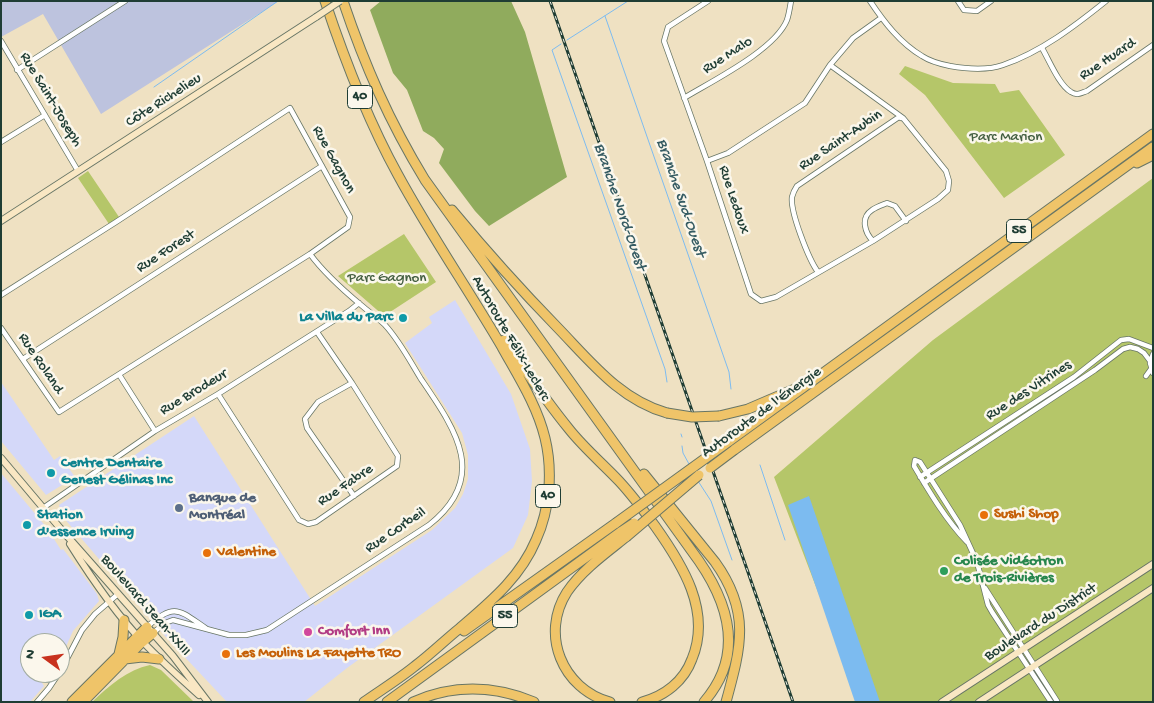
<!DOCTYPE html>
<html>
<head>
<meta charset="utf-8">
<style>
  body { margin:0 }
  #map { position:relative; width:1154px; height:703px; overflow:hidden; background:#efe1c2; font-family:"Gochi Hand",sans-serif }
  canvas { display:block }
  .frame { position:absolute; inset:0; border:2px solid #1f3d34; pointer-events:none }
  .north { position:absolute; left:20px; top:633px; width:50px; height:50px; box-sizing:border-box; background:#fbf7ec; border:1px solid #a3ada2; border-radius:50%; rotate:284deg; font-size:14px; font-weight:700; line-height:20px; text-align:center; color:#1f3d34 }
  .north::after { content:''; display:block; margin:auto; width:18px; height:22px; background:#c8321e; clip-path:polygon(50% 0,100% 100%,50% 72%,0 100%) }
</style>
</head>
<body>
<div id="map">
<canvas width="1154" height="703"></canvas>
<div class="frame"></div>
<div class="north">N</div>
</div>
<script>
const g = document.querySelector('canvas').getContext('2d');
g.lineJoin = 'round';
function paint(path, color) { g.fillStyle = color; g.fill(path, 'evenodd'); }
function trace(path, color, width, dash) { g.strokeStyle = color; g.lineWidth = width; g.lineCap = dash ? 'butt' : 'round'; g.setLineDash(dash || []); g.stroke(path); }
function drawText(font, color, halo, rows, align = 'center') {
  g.font = font + ' "Gochi Hand",sans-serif'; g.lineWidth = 5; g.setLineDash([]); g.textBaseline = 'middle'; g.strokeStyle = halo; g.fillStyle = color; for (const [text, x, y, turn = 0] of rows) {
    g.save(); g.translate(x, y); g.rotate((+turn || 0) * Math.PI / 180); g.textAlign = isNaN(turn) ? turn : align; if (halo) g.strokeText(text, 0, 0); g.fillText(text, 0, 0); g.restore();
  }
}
paint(new Path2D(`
  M455,300L511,394L530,449L532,481L528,515L513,548L347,668L304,702H227L165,636L63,517L59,505L194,416L315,606L432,530L455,508L463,494L468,479V455L462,433L405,343L432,323L429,317Z
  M1,382L54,460L60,456L75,477L46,495L1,441Z
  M1,473L47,528L61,550L63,549L73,562L97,594L99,601L73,631L60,660V643H30V673H36L44,686L30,702H1Z`), '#d4d8f9');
paint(new Path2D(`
  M1,1H279L101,114L43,14L1,37Z`), '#bdc3de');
paint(new Path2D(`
  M905,66L953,83L995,84L1000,93L1019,90L1065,155L1004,198L925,95L899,74Z
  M88,171L119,217L109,224L78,178Z
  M1153,178V702H860L774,477L933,340Z
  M404,234L436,282L384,316L338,276Z
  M150,665L161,670L194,702H92C110,685 127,670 150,665Z`), '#b5c669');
paint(new Path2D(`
  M381,1H511L525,32L567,177L489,226L475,211L439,163L444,149L434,138L423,131L407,90L393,73L370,10Z`), '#90ab5d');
paint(new Path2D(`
  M809,496L880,702H855L788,505Z`), '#7cbbf0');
trace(new Path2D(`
  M605,16L729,372L731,389
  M567,40L628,1
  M561,44L552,50L665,369L667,382
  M154,87L278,1
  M681,434L682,437
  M682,446L683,453L689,464
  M760,465L785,540
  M698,481L711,501L732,560`), '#7cbbf0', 1);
const street = new Path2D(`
  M708,1L668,27L664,41L707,161L751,294L761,301L776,297L873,241L938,199L948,190L949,181L946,171L903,118L830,65
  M870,1C884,22 900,43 922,56C931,62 940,64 950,66C967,69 986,71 1003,65C1041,52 1075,26 1106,1
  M958,1L964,10L977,11L991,1
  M1,41L78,171
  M1042,48C1049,60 1059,85 1071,92C1077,96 1081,93 1087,91L1153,45
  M17,70L125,1
  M684,98C712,81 775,50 787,20C789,14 790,7 791,1
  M1,142L45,115
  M707,161L728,153L805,103L830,65L853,38L881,18
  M873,241C865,233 860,218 872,210C876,207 882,205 887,203L895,206L906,221
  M818,272C809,260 790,212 792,197C793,193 795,189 797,186L899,117L901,118
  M1,295L116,222L290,108L350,217L348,227L310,254L59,412L1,328
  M1153,354L1150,363L1153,373
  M23,359L322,166
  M120,376L155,431
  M1146,376L1151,369
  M352,383L318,402L305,419L307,428L354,496
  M218,394L299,520L308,524L316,522L397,466L398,456L352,383L317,332
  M920,477L1074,377L1121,340L1129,339L1153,348
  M924,483L1095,370L1123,349L1130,347L1138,349L1144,353L1150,361
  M43,508L155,431L218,394L349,311L359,303
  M967,542C946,520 930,493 914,466L915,460L920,462L960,525L977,562L988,605L992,612L1051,702
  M985,588L1057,701
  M147,627C175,601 180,611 207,629
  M153,633L165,623L173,620L229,635H246L267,630L429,525C490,477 455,429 421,379C410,361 399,340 385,325C378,318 369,312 361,305C343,290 324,273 310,254
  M60,672L82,630L95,614L118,594
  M37,702L49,688L59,673`);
const secondary = new Path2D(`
  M1,221L316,17
  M1,458L60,528L173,656L208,702
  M70,544C92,579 115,613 143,642C161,661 180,678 199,695
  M942,702L1153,564
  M979,702L1153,588`);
const highway = new Path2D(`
  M325,1C345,61 367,119 398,175C430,234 468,289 502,347C518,376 537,405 545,438C553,471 550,509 536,540C520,578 490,602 460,628C445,640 431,654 415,666C399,679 381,690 364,702
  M343,1C365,66 389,121 425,180L699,561C730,606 744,656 704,702
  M1137,163L1153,155
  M452,210C486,251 520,289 557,327C590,361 620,400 667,413
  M504,340C525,370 546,401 569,429C584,448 603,464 619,481C632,495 644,511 655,526C682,564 712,611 692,659C684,681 665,696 642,702
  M719,416L748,409L797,388
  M728,442L1153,134
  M734,450L1153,147
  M644,474L715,562C751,612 741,647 726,702
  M464,631L616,523
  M119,654L123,637L124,620
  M125,659L142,657L159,659
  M72,702L147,627
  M83,702L140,644L153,633
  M387,702L622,531
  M413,702C454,684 493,685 534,702
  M610,702C562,689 540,634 567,592C582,570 606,553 626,537`);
trace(street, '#687666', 6);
trace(secondary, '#687666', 8);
trace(highway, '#687666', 11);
trace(street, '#fff', 4.5);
trace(secondary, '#f9e7c3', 6);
trace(highway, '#efc469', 9);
const rail = new Path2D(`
  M550,1L793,702`);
trace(rail, '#1f3d34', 3);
trace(rail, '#fbf7ec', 1, [4]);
const secondaryBridge = new Path2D(`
  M316,17L340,1`);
const highwayBridge = new Path2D(`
  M667,413L692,417L719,416
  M710,468L734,450
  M616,523L728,442
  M622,531L634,523
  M626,537L699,475`);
trace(secondaryBridge, '#687666', 8, []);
trace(highwayBridge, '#687666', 11, []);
trace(secondaryBridge, '#f9e7c3', 6);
trace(highwayBridge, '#efc469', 9);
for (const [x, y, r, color] of [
  [403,318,5,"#0f9aa8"],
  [51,473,5,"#0f9aa8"],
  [179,508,5,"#5c6f8a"],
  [984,515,5,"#e8710a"],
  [27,525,5,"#0f9aa8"],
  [207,553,5,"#e8710a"],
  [944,571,5,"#2e9e5b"],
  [29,615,5,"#0f9aa8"],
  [308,632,5,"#d1479c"],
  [226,654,5,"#e8710a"]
]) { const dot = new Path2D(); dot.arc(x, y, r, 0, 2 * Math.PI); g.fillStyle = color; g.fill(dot); trace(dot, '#fbf7ec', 2); }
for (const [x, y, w] of [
  [360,97,25],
  [1019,231,25],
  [548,496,25],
  [505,616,25]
]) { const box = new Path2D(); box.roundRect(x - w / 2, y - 11.5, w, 23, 4); g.fillStyle = '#fbf7ec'; g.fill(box); trace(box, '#1f3d34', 1); }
drawText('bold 14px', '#1f3d34', null, [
  ["40",360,97],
  ["55",1019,231],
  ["40",548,496],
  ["55",505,616]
]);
drawText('15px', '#1f3d34', '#fbf7ec', [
  ["Rue Malo",728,56,-33],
  ["Rue Huard",1108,60,-34],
  ["Rue Saint-Joseph",50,100,59],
  ["Côte Richelieu",164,101,-33],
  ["Rue Saint-Aubin",841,141,-34],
  ["Rue Gagnon",333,160,61],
  ["Rue Ledoux",733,200,72],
  ["Rue Forest",166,252,-33],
  ["Autoroute Félix-Leclerc",510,339,60],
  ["Rue Roland",40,364,56],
  ["Rue des Vitrines",1029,391,-33],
  ["Rue Brodeur",194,393,-31],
  ["Autoroute de l'Énergie",762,413,-36],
  ["Rue Fabre",346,486,-34],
  ["Rue Corbeil",396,531,-34],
  ["Boulevard Jean-XXIII",145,606,49],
  ["Boulevard du District",1041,623,-33]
]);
drawText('15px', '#445f41', '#fbf7ec', [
  ["Parc Marion",1006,138],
  ["Parc Gagnon",387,279]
]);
drawText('bold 15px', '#0d838f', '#fbf7ec', [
  ["La Villa du Parc",393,318,"right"],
  ["Centre Dentaire",61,464],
  ["Genest Gélinas Inc",61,481],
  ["Station",37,516],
  ["d'essence Irving",37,533],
  ["IGA",39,615]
], 'left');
drawText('bold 15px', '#4e5e75', '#fbf7ec', [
  ["Banque de",189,499],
  ["Montréal",189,516]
], 'left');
drawText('bold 15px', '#c56008', '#fbf7ec', [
  ["Sushi Shop",994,515],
  ["Valentine",217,553],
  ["Les Moulins La Fayette TRO",236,654]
], 'left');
drawText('bold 15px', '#27864d', '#fbf7ec', [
  ["Colisée Vidéotron",954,562],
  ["de Trois-Rivières",954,579]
], 'left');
drawText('bold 15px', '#b23c85', '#fbf7ec', [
  ["Comfort Inn",318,632]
], 'left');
drawText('italic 16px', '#365c63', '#fbf7ec', [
  ["Branche Sud-Ouest",680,198,71],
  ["Branche Nord-Ouest",619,207,71]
]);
</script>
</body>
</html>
